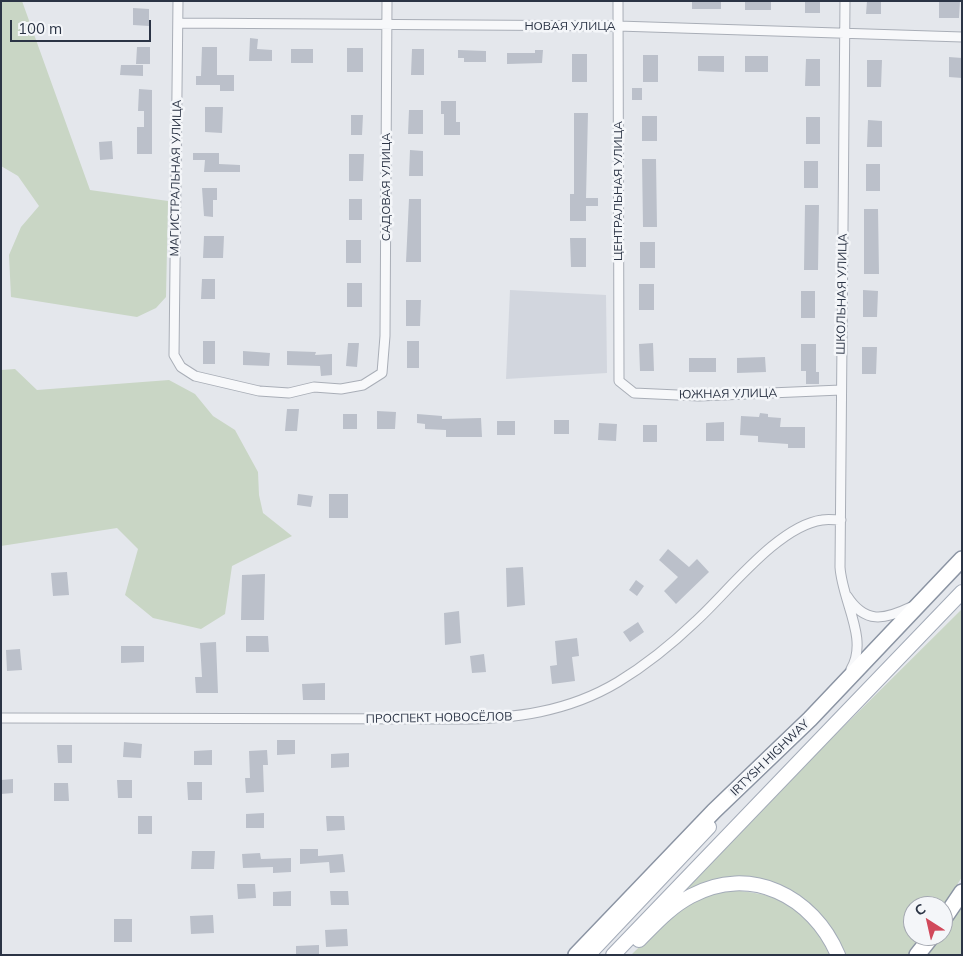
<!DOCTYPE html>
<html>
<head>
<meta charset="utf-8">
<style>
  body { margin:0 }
  #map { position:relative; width:963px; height:956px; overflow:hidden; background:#e4e7ec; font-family:Mulish,sans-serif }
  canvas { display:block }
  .frame { position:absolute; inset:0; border:2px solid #2b3445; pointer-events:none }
  .north { position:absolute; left:903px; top:896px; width:50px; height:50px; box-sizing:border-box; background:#f4f6f9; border:1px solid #a4a8b1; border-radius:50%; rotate:325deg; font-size:14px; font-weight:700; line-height:20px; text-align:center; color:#2b3445 }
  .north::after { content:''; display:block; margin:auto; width:18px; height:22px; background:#d1495b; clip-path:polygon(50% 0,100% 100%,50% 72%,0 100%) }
  .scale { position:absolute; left:10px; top:20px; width:141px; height:22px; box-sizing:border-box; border:2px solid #2b3445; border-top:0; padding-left:6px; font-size:15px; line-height:18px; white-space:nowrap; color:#2b3445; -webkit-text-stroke:4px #f4f6f9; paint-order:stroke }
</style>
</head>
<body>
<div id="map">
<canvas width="963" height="956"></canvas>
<div class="frame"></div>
<div class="north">С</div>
<div class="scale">100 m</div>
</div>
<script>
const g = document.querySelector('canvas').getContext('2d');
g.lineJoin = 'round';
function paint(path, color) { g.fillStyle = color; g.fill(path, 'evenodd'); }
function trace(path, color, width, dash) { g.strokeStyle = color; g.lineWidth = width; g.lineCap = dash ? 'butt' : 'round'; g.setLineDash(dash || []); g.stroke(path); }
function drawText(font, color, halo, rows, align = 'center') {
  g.font = font + ' Mulish,sans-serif'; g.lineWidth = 5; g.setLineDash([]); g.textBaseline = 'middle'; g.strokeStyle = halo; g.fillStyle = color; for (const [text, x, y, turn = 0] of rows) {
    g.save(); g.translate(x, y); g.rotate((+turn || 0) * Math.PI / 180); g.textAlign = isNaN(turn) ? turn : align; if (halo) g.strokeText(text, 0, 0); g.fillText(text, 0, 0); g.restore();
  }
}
paint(new Path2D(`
  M510,290L606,295L607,373L506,379Z`), '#d2d6de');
paint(new Path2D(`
  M1,1H22L90,190L168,201L166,297L156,308L137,317L11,297L9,255L21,227L39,206L18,176L1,166Z
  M15,369L37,390L169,380L195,394L213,416L235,430L258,472L259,495L263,513L292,536L232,566L225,614L201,629L153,618L125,595L138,549L117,528L1,546V370Z
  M962,609V877L943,907L913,906V936H923L908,955H843C818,887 750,856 685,892L684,890L819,751Z
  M729,890C760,892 789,898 812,921C820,930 826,944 832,955H631C662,925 685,897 729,890Z
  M962,904V955H926L939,936H943V931Z`), '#c9d6c5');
paint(new Path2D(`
  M692,1H721V9H692Z
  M745,1H771V10H745Z
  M805,1H820V13H805Z
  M867,1H881V14H866Z
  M939,1H960L959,18H939Z
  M133,8L149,9V26L133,25Z
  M250,38L258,39L257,49L272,50V61H249Z
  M137,47H150V64H136Z
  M202,47H217V75H234V91H220V85H196V76H201Z
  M347,48H363V72H347Z
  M291,49H313V63H291Z
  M412,49H424V75H411Z
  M458,50L486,51V62H464V58H458Z
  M535,50H543L542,63L507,64V53H535Z
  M572,54H587V82H572Z
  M643,55H658V82H643Z
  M698,56H724V72L698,71Z
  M745,56H768V72H745Z
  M949,57L962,58V78L949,77Z
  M806,59H820V86H805Z
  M867,60H882L881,87H867Z
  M121,65H143V76L120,75Z
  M632,88H642V100H632Z
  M139,89L152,90V154H137V127H144V111H138Z
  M441,101H456V122H460V135H444V114H441Z
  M205,107H223L222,133L205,132Z
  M409,110H423V134H408Z
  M574,113H588L586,198H598V206H586V221H570V194H574Z
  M351,115H363L362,135H351Z
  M642,116H657V141H642Z
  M806,117H820V144H806Z
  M868,120L882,121V147H867Z
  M112,141L113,159L100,160L99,142Z
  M410,150L423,151V176H409Z
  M193,153H219V164L240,165V172H204L205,160H193Z
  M349,154H364L363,181H349Z
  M642,159H656L657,227H643Z
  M804,161H818V188H804Z
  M866,164H880V191H866Z
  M202,188H217V200H213V217L204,216Z
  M349,199H362V220H349Z
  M409,199H421V262H406Z
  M805,205H819L818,270H804Z
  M864,209H878L879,274H864Z
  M204,236H224L223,258H203Z
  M570,238H586V267H571Z
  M346,240H361V263H346Z
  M640,242H655V268H640Z
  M202,279H215V299H201Z
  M347,283H362V307H347Z
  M639,284H654V310H639Z
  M863,290L878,291L877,317H863Z
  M801,291H815V318H801Z
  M406,300H421L420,326H406Z
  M203,341H215V364H203Z
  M407,341H419V368H407Z
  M348,343H359L357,367L346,366Z
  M653,343L654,371H640L639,344Z
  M801,344H816V372H819V384H806V371H801Z
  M862,347H877L876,374H862Z
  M243,351L270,353L269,366L243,365Z
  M287,351L316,352L315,355L332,354V375L321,376L320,366L287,365Z
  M765,357L766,372L737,373V358Z
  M689,358H716V372H689Z
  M287,409H299L297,431H285Z
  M377,411L396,412L395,429H377Z
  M760,413L768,414V417L781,418L780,427H805V448H788V444L758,442V436L740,435L741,416L759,417Z
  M343,414H357V429H343Z
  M417,414L442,416V419L481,418L482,437H446V430L425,429V424L417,423Z
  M554,420H569V434H554Z
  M497,421H515V435H497Z
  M724,422V441H706V423Z
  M599,423L617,424L616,441L598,440Z
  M643,425H657V442H643Z
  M298,494L313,496L311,507L297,505Z
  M329,494H348V518H329Z
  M668,549L689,567L697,559L709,572L676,604L664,591L678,577L659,560Z
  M523,567L525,605L507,607L506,568Z
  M67,572L69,595L53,596L51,573Z
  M265,574L264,620H241L242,575Z
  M636,580L644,586L637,596L629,590Z
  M459,611L461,643L445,645L444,613Z
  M638,622L644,632L630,642L623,632Z
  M246,636H268L269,652H246Z
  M577,638L579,656L572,657L575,681L552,684L550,666L557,665L555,641Z
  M216,642L218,693H196L195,677H202L200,643Z
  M121,646H144V662L121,663Z
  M20,649L22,670L7,671L6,650Z
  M484,654L486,672L472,673L470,656Z
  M325,683V700H303L302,684Z
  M277,740H295V754L277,755Z
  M124,742L142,744L141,758L123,757Z
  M57,745H72V763H58Z
  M212,750V765H194V751Z
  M267,750L268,765H263L264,792L246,793L245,778H250L249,751Z
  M349,753V767L331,768V754Z
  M13,779V793L1,794V780Z
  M117,780H132V798H118Z
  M187,782H202V800H188Z
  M54,783H68L69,801H54Z
  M264,813V828H246V814Z
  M138,816H152V834H138Z
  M326,816H344L345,830L327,831Z
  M300,849H318V856L343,854L345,872L330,873L329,862L300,864Z
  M192,851H215L214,869H191Z
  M260,853L261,859L291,858V872L273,873V867L243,868L242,854Z
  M237,884H255L256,898L238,899Z
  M291,891V906H273V892Z
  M330,891H348L349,905H331Z
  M213,915L214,933L191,934L190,916Z
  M114,919H132V942H114Z
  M347,929L348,946L326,947L325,930Z
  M319,945V955H296V946Z`), '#bbc0ca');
const minor = new Path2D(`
  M178,1L174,355L181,367L195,376L259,391L289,393L314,387L341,389L363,385L382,373L385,336L387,1
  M618,1L619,381L634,393L699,396L841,390
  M845,1L840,567C842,601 869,639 851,669
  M178,23L618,26L962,37
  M847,596C865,624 884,620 911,607
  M1,718L457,719C514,719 568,712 618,682C646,665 672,644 696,621C728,592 778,526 822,520C828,519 835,520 841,520`);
const primary = new Path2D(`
  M639,940C655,924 670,907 691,896C750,864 813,896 838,955
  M588,955L709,827
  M613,955L962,592`);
const trunk = new Path2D(`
  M943,920L962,892
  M576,955L714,811L810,719L962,559
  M917,955L932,936`);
trace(minor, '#a9aeb7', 11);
trace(primary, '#a3abb8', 16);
trace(trunk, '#8b94a3', 18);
trace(minor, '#f7f8fa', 9);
trace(primary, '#fff', 14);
trace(trunk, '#fff', 15);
drawText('12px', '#2b3445', '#f4f6f9', [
  ["НОВАЯ УЛИЦА",570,26],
  ["МАГИСТРАЛЬНАЯ УЛИЦА",176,178,-89],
  ["САДОВАЯ УЛИЦА",386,187,-90],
  ["ЦЕНТРАЛЬНАЯ УЛИЦА",618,191,-90],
  ["ШКОЛЬНАЯ УЛИЦА",842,294,-89],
  ["ЮЖНАЯ УЛИЦА",728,394,-1],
  ["ПРОСПЕКТ НОВОСЁЛОВ",439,718,-1],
  ["IRTYSH HIGHWAY",770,758,-44]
]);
</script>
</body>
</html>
